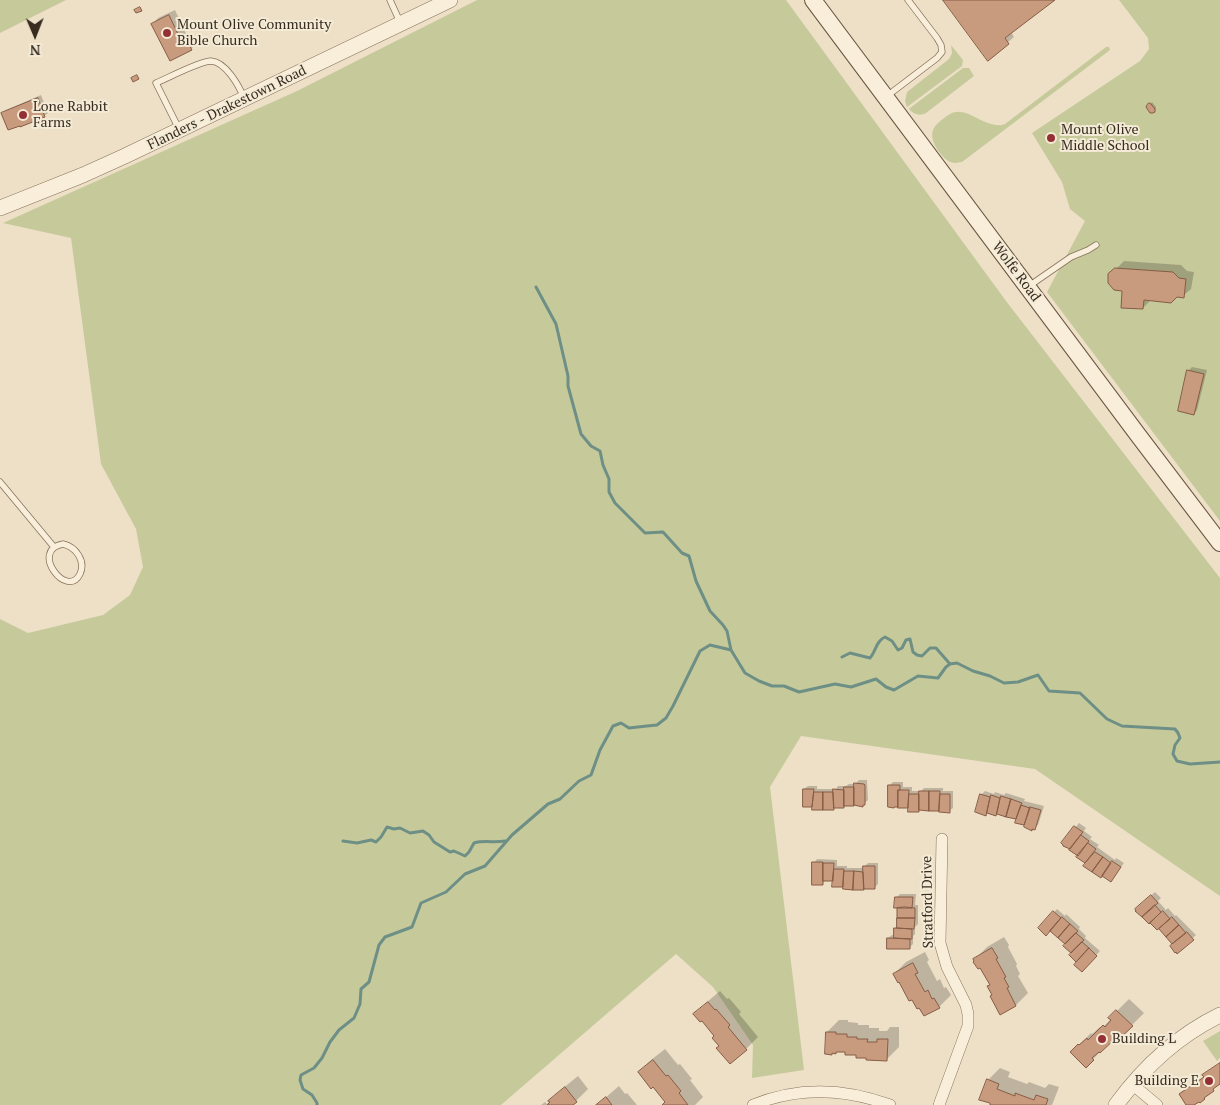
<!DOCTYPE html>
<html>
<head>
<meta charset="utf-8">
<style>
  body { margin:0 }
  #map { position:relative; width:1220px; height:1105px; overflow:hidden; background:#ede0c7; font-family:"PT Serif",serif }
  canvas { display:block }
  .north { position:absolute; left:10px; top:10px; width:50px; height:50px; -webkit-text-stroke:4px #f4ebd6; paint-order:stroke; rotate:179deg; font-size:14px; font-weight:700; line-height:20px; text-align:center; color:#382b20 }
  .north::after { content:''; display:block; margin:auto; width:18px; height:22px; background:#382b20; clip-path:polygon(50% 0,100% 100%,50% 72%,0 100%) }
</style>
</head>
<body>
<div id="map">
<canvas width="1220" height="1105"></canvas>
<div class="north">N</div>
</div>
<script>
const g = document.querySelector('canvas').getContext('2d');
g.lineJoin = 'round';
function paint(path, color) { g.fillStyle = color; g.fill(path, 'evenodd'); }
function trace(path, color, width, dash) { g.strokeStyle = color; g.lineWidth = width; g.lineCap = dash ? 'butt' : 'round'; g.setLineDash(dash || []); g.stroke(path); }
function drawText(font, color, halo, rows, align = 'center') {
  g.font = font + ' "PT Serif",serif'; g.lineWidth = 4; g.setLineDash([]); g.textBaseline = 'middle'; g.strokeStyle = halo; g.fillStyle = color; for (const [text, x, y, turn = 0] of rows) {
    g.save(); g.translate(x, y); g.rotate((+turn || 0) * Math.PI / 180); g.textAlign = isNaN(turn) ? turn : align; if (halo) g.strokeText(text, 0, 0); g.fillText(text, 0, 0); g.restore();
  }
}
paint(new Path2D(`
  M0,0H66L0,33Z
  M477,0H786L1006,301L1220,578V896L1035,769L801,736L770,787L804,1070L752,1078L753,1045L713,987L676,954L501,1105H0V619L28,633L103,615L130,595L143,567L136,529L101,464L71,238L3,223L297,91Z
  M1119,0H1220V521L1047,292L1085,221L1070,209L1062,182L1032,133L1140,61L1149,49L1148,38Z
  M951,45L963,60L962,66L907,107L905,101L907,92L949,59L952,53Z
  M1106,47H1109L1110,50L962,162C957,163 952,164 947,160C940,155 929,140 933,130C935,124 944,118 950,114C967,104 986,131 1005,124Z
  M963,68H969L974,76L926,113C920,116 914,115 909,109L910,108Z
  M1220,1031V1058L1217,1061L1203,1041Z`), '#c6ca9b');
paint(new Path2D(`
  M944,0H1053L1011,32L1014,37L988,59Z
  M175,10L189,40L194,38L197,43L191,49L170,60L153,24L158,18Z
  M41,95L48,113L44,116L2,114L6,110Z
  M1152,102L1156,107V109L1152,112L1148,105Z
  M1124,261L1181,265L1187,271L1194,272L1191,289L1183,296H1177L1151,300L1143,308L1123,290L1110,275Z
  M1192,367L1207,370L1197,410L1194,414L1188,371Z
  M859,780H867L868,800L864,804H846L844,807L836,806L834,809L804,806V789L808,786H817V789H836L838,786H846L849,784H855Z
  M893,782H903V787H912V791H921L924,788H943V791H953V808L949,811L940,809H920L919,811L909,807L895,806L889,786Z
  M985,791L994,794L995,792L1004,795L1006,793L1025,799L1024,801L1044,806L1038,825L1032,830L1026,824L1016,822L1017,818L998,813L996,815L987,812L985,814L981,795Z
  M1079,823L1086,828L1084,831L1092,837L1090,839L1099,845L1097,847L1115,860L1116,858L1124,863L1114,877L1086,863L1078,857L1080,855L1063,843Z
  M817,859L837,860V866H847V868H865V866L868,863H878V884L874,888H844V885H834V880H826L822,884L814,863Z
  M1155,892L1161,898L1158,901L1166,910L1168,908L1175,916L1176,915L1196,935L1177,952L1174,944L1159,927L1157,929L1150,921L1140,905Z
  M900,894H916L915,905H918V924L915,927V934L913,936V944L909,948L888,938L892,935H895V928L898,925V907L896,898Z
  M1057,909L1065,916L1066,914L1080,927L1079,929L1086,936L1085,938L1100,951L1082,971L1078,962L1071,955L1072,953L1065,946L1066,944L1050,930L1039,928Z
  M1004,937L1009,945L1008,947L1017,964L1016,966L1020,974L1018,976L1028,993L1016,1005L1001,1013L991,984L975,959L987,947Z
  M925,952L929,960L927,962L937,981L940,979L944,988L946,987L951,995L939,1007L894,974L906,962Z
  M720,991L727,999L729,998L741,1012L739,1014L758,1037L746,1049L720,1045L716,1036L702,1019L695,1014L707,1002Z
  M1129,999L1144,1013L1132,1025L1115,1037L1086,1066L1072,1052L1091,1033L1092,1034L1100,1027L1101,1029L1111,1019L1110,1018Z
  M839,1020H848V1022L858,1023V1025H869V1028H879V1031H887L890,1027H899V1047L887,1059L867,1057L857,1054L827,1032Z
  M665,1049L678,1065L680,1064L692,1079L690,1080L703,1097L695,1105H663L666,1102L653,1085L639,1072L651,1060Z
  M1000,1068L1010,1072L1008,1077L1027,1084L1029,1082L1045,1088L1049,1084L1059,1087L1052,1105H991L988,1080Z
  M578,1076L588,1089L572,1105H541L545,1102L547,1104L562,1089Z
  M619,1086L625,1094L627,1093L637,1105H597Z`), '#0003');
trace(new Path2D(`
  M536,287L556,324L568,376V386L581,434L591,446L600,451L603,465L609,479V492L615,503L645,533L663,532L682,553L689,556L696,581L710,611L723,625L727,631L731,650
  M842,657L850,653L870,658C876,651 876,641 885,637L892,641L898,650L902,648L906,640L910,639L913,652L917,655L922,656L930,648H936L950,664
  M343,841L357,843L371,840L376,842L381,837L387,827L394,829L400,828L410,833L423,831L429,835L434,842L450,852L454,851L465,856L469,852L474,843C484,840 494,843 505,841
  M317,1105V1103L312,1095L303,1089L300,1080L301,1075L314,1068L322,1058L330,1042L339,1030L354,1018L360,1004L361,989L369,982L379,945L385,937L412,927L421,903L446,892L465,874L485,866L512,835L548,804L560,799L579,781L591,775L600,750L613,726L621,723L629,728L647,726L657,725L666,718L673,706L700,651L710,645L731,650L745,673L759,681L772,686H784L799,692L835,684L851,687L876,679L886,687L894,690L918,676L938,678L946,667L950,664L957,663L973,671L990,676L1004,683L1018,682L1038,675L1049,691L1080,693L1107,719L1122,726L1175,729L1178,733L1180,738L1175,745L1173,754L1177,761L1190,764L1220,762`), '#6e8f86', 3);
const building = new Path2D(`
  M943,0H1055L1005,38L1009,44L988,61Z
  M140,7L142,11L136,13L134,10Z
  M169,15L183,45L188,43L192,50L170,61L151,24Z
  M137,75L139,79L133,82L131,78Z
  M38,98L45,117L20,127V126L8,130L1,113Z
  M1149,103L1151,104L1155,109V112L1153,113H1150L1146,107L1147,105Z
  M1115,268L1173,272L1179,278L1186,279L1184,298L1177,297L1171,303L1144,300L1143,309L1121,308L1122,291L1114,290L1108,283V274Z
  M1187,370L1204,374L1194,415L1178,411Z
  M854,783L864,784L865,785V805H863V807L854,805Z
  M888,785H900V790H898V807H894V808L888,807Z
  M844,787H854V806H844Z
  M803,789H814L812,807H803Z
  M833,789L844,790V808H834Z
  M898,790H909L908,808H898Z
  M919,791H929V811L919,810Z
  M929,791H940L939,811H929Z
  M814,792H823V810H812Z
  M823,792H833L834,810H823Z
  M909,794H919V812H908Z
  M940,794H950V813L939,812Z
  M980,794L990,797L986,816L975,812Z
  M991,795L1000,798L996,816L987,813Z
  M1001,796L1011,799L1006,817L997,814Z
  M1011,799L1022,803L1016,819L1006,817Z
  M1021,805L1030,808L1024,825L1015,823Z
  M1030,807L1041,810L1035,830L1032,829V831L1024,827Z
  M1074,826L1083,832L1070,849L1063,846V845L1061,843Z
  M1081,835L1089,841L1078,856L1069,850Z
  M1088,843L1096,849L1085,863L1076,857Z
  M1095,852L1103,857L1092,872L1083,866Z
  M1103,857L1111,863L1101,878L1092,872Z
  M1112,861L1121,867L1111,882L1102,876Z
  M812,862H823V885H812Z
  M823,863H834L833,881H823Z
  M863,866H875V889H864Z
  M834,869H844L843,887H832Z
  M844,871H854L853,890L843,889Z
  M854,871L863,872L864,890H853Z
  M1151,895L1158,903L1142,917L1135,911H1136L1135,909Z
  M895,897H913L912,908H894Z
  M1155,905L1161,912L1149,924L1142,917Z
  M905,907L915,908V918H897V908Z
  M1053,911L1061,918L1046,936L1038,928Z
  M1163,911L1170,919L1157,930L1150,923Z
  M1062,917L1070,924L1058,938L1050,931Z
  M1172,917L1179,925L1166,937L1159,929Z
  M897,918H915L914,929L897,928Z
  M1070,924L1078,931L1065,944L1058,938Z
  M1179,925L1186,933L1172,944L1166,937Z
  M894,928L912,929V939L894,938Z
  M1187,932L1194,940L1177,954L1176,952L1175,953L1170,946Z
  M1076,933L1084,940L1071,953L1063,946Z
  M887,938L910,939V949H887Z
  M1082,942L1089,948L1076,962L1069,955Z
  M992,948L998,958L996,959L1006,977L1004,978L1009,987L1007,988L1016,1006L1000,1015L990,996L992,995L987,986L990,985L980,968L978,969L973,962L974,961L973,959Z
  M1089,948L1097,956L1082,972L1074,965Z
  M913,963L918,973L915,974L925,992L928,990L932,999L934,998L940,1008L924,1016L919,1008L917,1009L912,1000L909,1001L899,982L898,983L893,974Z
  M708,1002L715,1010L716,1009L730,1025L728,1027L747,1050L730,1064L716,1048L719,1046L712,1038L714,1036L702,1021L700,1022L693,1014Z
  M1116,1010L1133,1026L1117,1041L1115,1039L1100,1053L1099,1052L1092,1058L1094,1060L1086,1068L1070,1052L1078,1044L1079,1045L1087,1038L1088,1040L1103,1025L1105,1027L1111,1020L1108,1018Z
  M826,1032H836V1034H847V1037H857V1039H868L867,1042H877V1039H888L887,1061L866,1060V1058H856V1055H845V1052H836V1054L832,1053V1055L825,1054Z
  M653,1060L666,1076L668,1075L681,1091L679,1093L688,1105H662L665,1102L653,1087L651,1089L638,1072Z
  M1220,1063V1084L1213,1089L1214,1091L1204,1098L1205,1099L1200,1103L1199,1102L1194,1105H1186L1179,1094L1204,1077L1202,1075Z
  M987,1079L999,1084L997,1089L1015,1096V1093L1034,1100L1036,1095L1048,1099L1046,1105H990V1103L979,1100Z
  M565,1087L577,1102L573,1105H547L550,1102L548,1101Z
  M606,1097L612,1105H596Z`);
paint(building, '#c99b7e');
trace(building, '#865c44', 1);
const service = new Path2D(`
  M390,0L400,22
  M887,96L937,58L942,52L941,45L937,38L908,0
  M179,129L156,83C168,78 200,61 211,61C226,62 239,86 244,98
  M1029,286L1071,257L1088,250L1096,245
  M0,482L54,547
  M63,544C76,547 86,561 80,574C67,600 29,550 63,544Z`);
const minor = new Path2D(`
  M1132,1084L1157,1105
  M753,1105C799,1086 844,1088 890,1105
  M939,1105L968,1026V1014L966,1005L947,967L940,943L942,839`);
const tertiary = new Path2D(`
  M0,208L83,175L125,156L450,0
  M1116,1105C1143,1068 1179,1035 1220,1015`);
const secondary = new Path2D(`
  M813,0L1138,435L1220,543`);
trace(service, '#87725d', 7);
trace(minor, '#87725d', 12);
trace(tertiary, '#87725d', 16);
trace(secondary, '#695440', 18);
trace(service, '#f8eeda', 5.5);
trace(minor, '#f8eeda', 11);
trace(tertiary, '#f8eeda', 15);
trace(secondary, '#f8eeda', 16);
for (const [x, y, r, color] of [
  [167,33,5,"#942f33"],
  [23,115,5,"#942f33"],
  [1051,138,5,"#942f33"],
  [1102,1039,5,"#942f33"],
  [1209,1081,5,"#942f33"]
]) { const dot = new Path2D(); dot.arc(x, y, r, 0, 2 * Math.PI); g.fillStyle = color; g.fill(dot); trace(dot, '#f4ebd6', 2); }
drawText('14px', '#382b20', '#f4ebd6', [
  ["Mount Olive Community",177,25],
  ["Bible Church",177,41],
  ["Lone Rabbit",33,107],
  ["Farms",33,123],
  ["Mount Olive",1061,130],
  ["Middle School",1061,146],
  ["Building L",1112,1039],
  ["Building E",1199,1081,"right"]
], 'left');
drawText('14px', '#382b20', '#f4ebd6', [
  ["Flanders - Drakestown Road",227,108,-26],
  ["Wolfe Road",1016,272,53],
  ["Stratford Drive",928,902,-91]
]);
</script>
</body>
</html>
